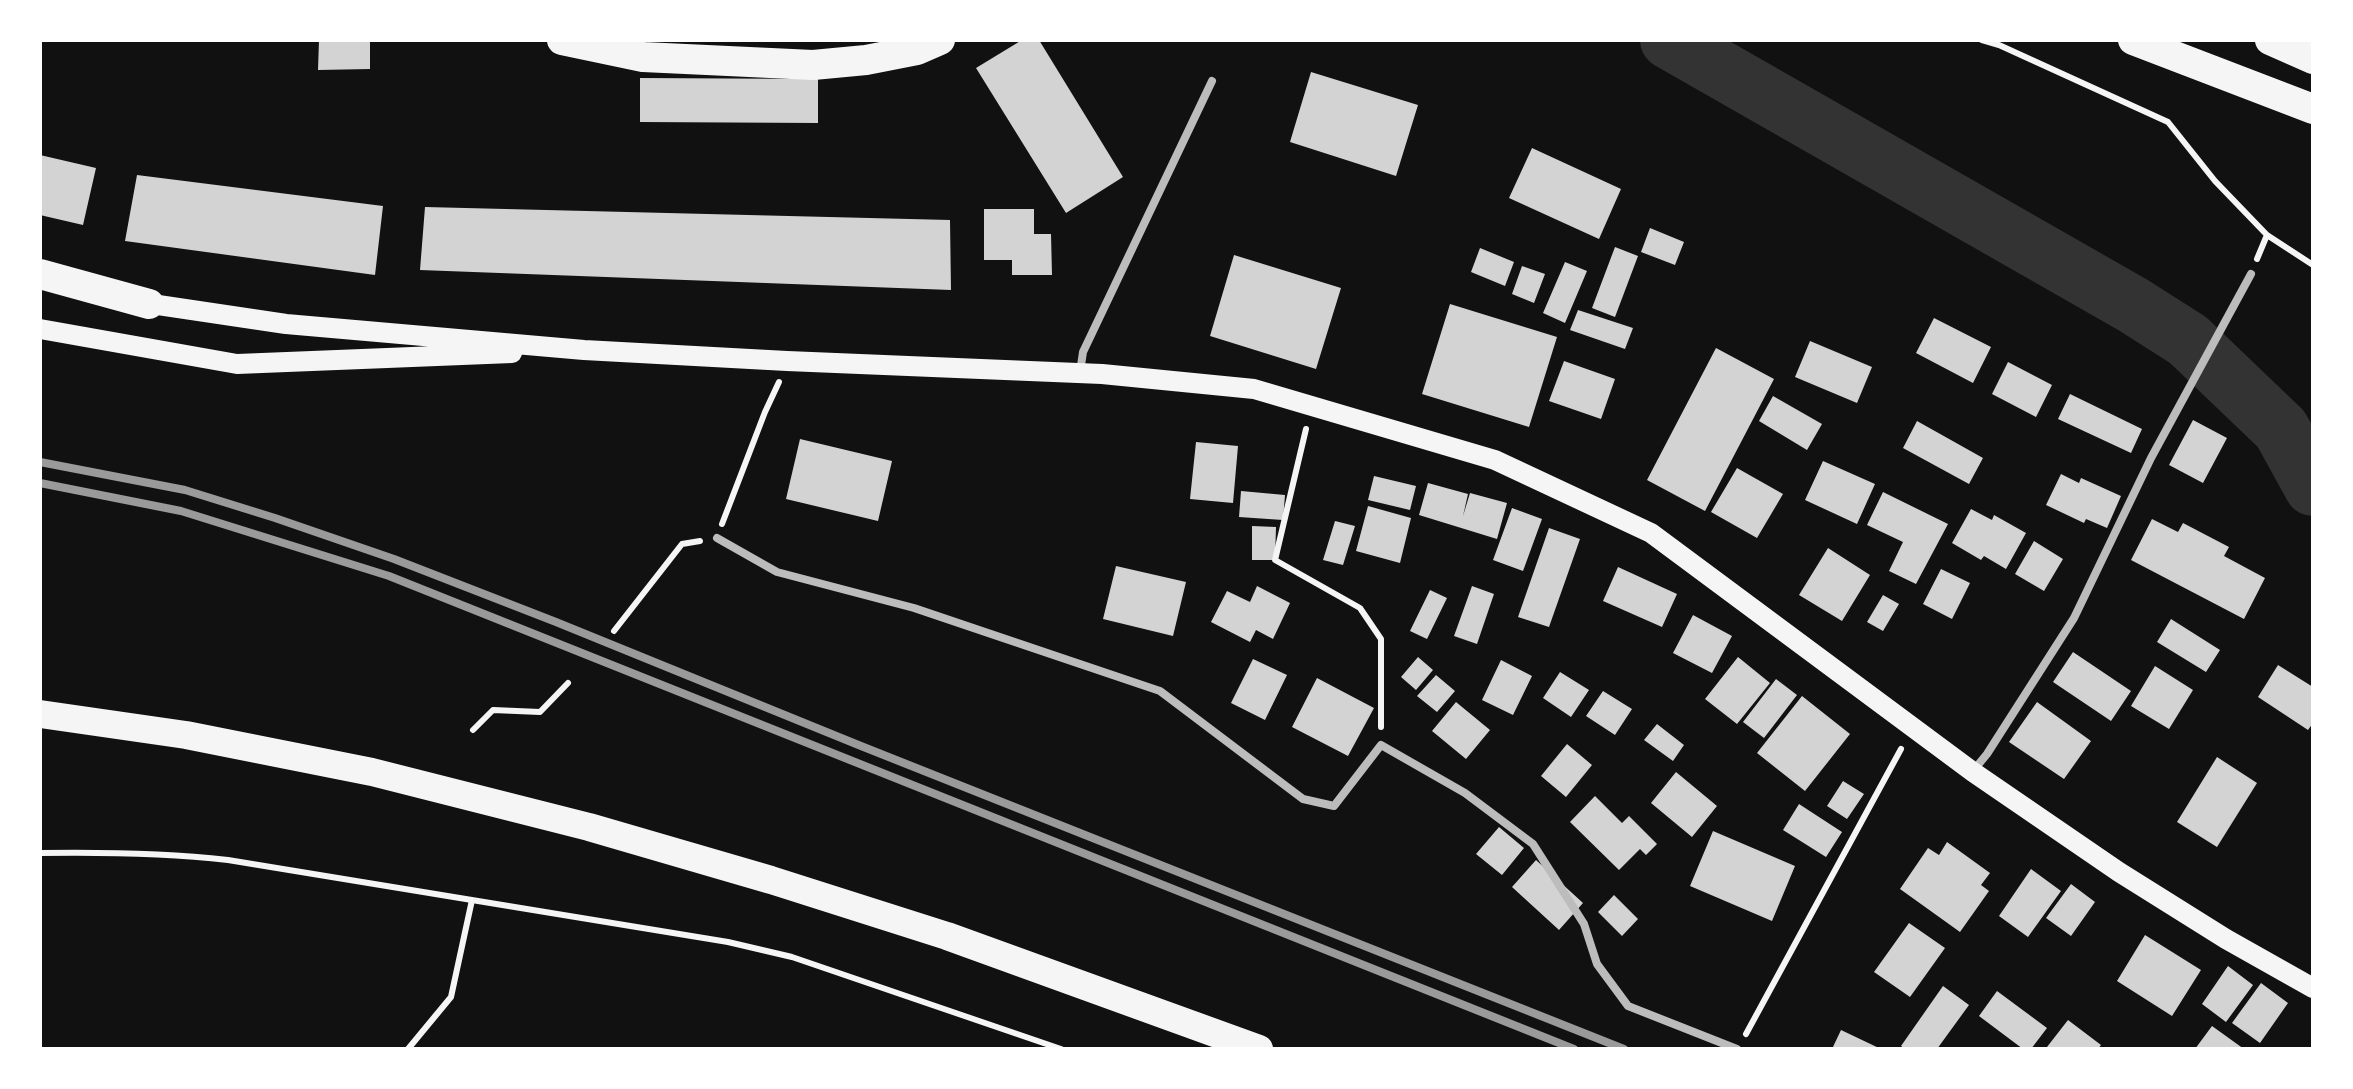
<!DOCTYPE html>
<html>
<head>
<meta charset="utf-8">
<style>
  body { margin:0 }
  #map { position:relative; width:2353px; height:1089px; overflow:hidden; background:#111; font-family:"Roboto Condensed",sans-serif }
  canvas { display:block }
  .frame { position:absolute; inset:0; border:42px solid #fff; pointer-events:none }
</style>
</head>
<body>
<div id="map">
<canvas width="2353" height="1089"></canvas>
<div class="frame"></div>
</div>
<script>
const g = document.querySelector('canvas').getContext('2d');
g.lineJoin = 'round';
function trace(path, color, width, dash) { g.strokeStyle = color; g.lineWidth = width; g.lineCap = dash ? 'butt' : 'round'; g.setLineDash(dash || []); g.stroke(path); }
function paint(path, color) { g.fillStyle = color; g.fill(path, 'evenodd'); }
trace(new Path2D(`
  M1669,40L2133,305L2188,340L2281,429L2313,487`), '#333', 58);
paint(new Path2D(`
  M319,40H370V69L318,70Z
  M1022,40H1039L1123,177L1066,213L976,68Z
  M1311,72L1418,105L1396,176L1290,142Z
  M640,78L818,79V123L640,122Z
  M1532,148L1621,189L1599,239L1509,198Z
  M40,155L96,168L83,225L40,215Z
  M137,175L383,206L375,275L125,241Z
  M425,207L950,220L951,290L420,270Z
  M984,209H1034V234H1051L1052,275H1012V260H984Z
  M1650,228L1684,242L1675,265L1641,252Z
  M1615,247L1638,256L1615,317L1592,308Z
  M1480,248L1514,262L1505,286L1471,272Z
  M1234,255L1341,288L1316,369L1210,336Z
  M1565,262L1587,271L1565,323L1543,313Z
  M1522,266L1545,274L1534,303L1512,294Z
  M1450,304L1557,337L1529,427L1422,394Z
  M1578,310L1633,328L1625,349L1570,330Z
  M1934,318L1991,347L1973,383L1916,353Z
  M1810,341L1872,367L1857,403L1795,377Z
  M1716,348L1774,379L1705,511L1647,480Z
  M1564,361L1615,379L1601,419L1549,401Z
  M2008,362L2052,385L2036,417L1992,394Z
  M2070,394L2142,429L2131,453L2058,419Z
  M1773,396L1822,424L1807,450L1759,421Z
  M2193,420L2227,438L2203,483L2169,465Z
  M1917,421L1983,458L1969,484L1903,448Z
  M800,439L892,461L878,521L786,499Z
  M1196,442L1238,446L1233,503L1190,499Z
  M1823,461L1875,484L1857,524L1805,500Z
  M1737,468L1783,494L1757,538L1711,512Z
  M2061,474L2079,483L2081,478L2121,496L2107,528L2086,519L2084,523L2046,505Z
  M1374,476L1416,486L1410,510L1368,500Z
  M1428,483L1468,494L1463,516L1470,493L1507,503L1497,539L1419,515Z
  M1241,491L1285,495L1283,520L1239,517Z
  M1883,492L1948,524L1916,584L1889,571L1903,542L1867,525Z
  M1368,506L1411,518L1400,563L1356,551Z
  M1512,508L1542,519L1523,571L1493,560Z
  M1971,509L1992,520L1994,515L2026,533L2006,569L1984,556L1981,560L1952,543Z
  M2152,519L2178,532L2183,523L2229,547L2224,556L2265,578L2244,619L2131,560Z
  M1335,521L1355,526L1343,565L1323,560Z
  M1252,526L1276,527L1275,560H1252Z
  M1549,528L1580,539L1549,627L1518,617Z
  M2034,541L2063,559L2044,591L2015,574Z
  M1828,548L1870,575L1842,621L1799,595Z
  M1116,566L1186,582L1173,636L1103,619Z
  M1618,567L1677,594L1662,627L1603,601Z
  M1941,569L1970,583L1952,619L1923,604Z
  M1257,586L1290,603L1273,639L1256,630L1250,642L1211,622L1227,591L1250,602Z
  M1472,586L1494,594L1477,644L1454,636Z
  M1430,590L1447,598L1427,639L1410,631Z
  M1883,595L1899,604L1883,631L1867,622Z
  M1693,615L1732,636L1712,673L1673,653Z
  M2171,619L2220,650L2206,672L2157,642Z
  M2073,652L2131,691L2111,721L2053,682Z
  M1418,657L1433,670L1416,690L1401,677Z
  M1738,657L1770,683L1737,724L1705,699Z
  M1253,659L1287,675L1265,720L1231,703Z
  M1501,660L1532,676L1513,715L1482,700Z
  M2278,665L2313,687V723L2308,730L2258,697Z
  M2155,666L2193,690L2169,729L2131,706Z
  M1560,672L1589,690L1571,717L1543,698Z
  M1436,675L1455,691L1437,712L1417,696Z
  M1317,678L1374,708L1348,756L1292,727Z
  M1776,679L1797,695L1764,738L1743,722Z
  M1603,691L1632,709L1615,735L1586,716Z
  M1802,696L1850,734L1805,791L1757,753Z
  M1456,702L1490,730L1466,759L1432,731Z
  M2037,702L2091,741L2064,779L2009,742Z
  M1657,724L1684,745L1673,761L1644,740Z
  M1567,744L1592,765L1566,797L1541,776Z
  M2217,757L2257,783L2217,847L2177,822Z
  M1676,772L1717,806L1692,837L1651,803Z
  M1843,781L1864,794L1847,819L1827,806Z
  M1595,796L1622,823L1629,816L1657,844L1646,855L1640,849L1619,870L1570,822Z
  M1799,804L1842,832L1826,857L1783,830Z
  M1499,827L1524,848L1502,875L1476,854Z
  M1713,831L1795,866L1772,921L1690,886Z
  M1947,842L1990,873L1981,885L1989,891L1960,932L1900,889L1928,848L1939,855Z
  M1536,860L1583,903L1559,930L1512,887Z
  M2031,869L2061,891L2028,937L1999,916Z
  M2071,884L2095,902L2071,936L2046,918Z
  M1614,895L1638,919L1622,936L1598,912Z
  M1909,923L1945,948L1910,997L1874,972Z
  M2145,935L2201,970L2172,1016L2117,981Z
  M2228,966L2253,985L2226,1022L2202,1004Z
  M2261,983L2288,1003L2260,1043L2232,1023Z
  M1943,986L1969,1005L1937,1049H1905L1901,1046Z
  M1997,991L2047,1028L2031,1049H2023L1979,1016Z
  M2068,1020L2101,1045L2098,1049L2047,1047Z
  M2212,1026L2244,1049H2195Z
  M1841,1030L1881,1049H1832Z`), '#d3d3d3');
trace(new Path2D(`
  M1982,40L1999,45L2168,122L2215,181L2267,235
  M2257,259L2267,235L2313,265
  M1306,429L1275,560L1360,608L1381,639V727
  M722,524L765,412L779,382
  M614,631L682,544L700,541
  M473,730L493,710L540,712L568,683
  M40,853C103,852 165,853 228,860L728,942L792,957L1061,1049
  M1746,1034L1901,749
  M408,1049L451,997L472,900`), '#f5f5f5', 6);
trace(new Path2D(`
  M1080,372L1083,352L1212,81
  M717,538L777,572L914,608L1160,691L1303,799L1334,806L1381,745L1465,793L1533,844L1584,924L1597,964L1628,1006L1737,1049
  M1973,771L1987,754L2074,618L2151,458L2251,274`), '#bcbcbc', 8);
trace(new Path2D(`
  M138,302L286,324L584,350L787,361L1102,374L1254,389L1495,460L1651,533L1973,772L2119,872L2226,939L2313,988
  M40,329L237,364L512,353`), '#f5f5f5', 20);
trace(new Path2D(`
  M40,714L186,735L372,772L589,827L771,880L947,936L1259,1049`), '#f5f5f5', 28);
trace(new Path2D(`
  M562,40L643,57L813,65L866,60L917,50L940,40
  M2133,40L2313,109
  M2270,40L2313,59
  M40,274L149,304`), '#f5f5f5', 30);
trace(new Path2D(`
  M40,462L185,490L275,518L394,559L556,622L861,746L1624,1049
  M40,483L181,511L389,576L1574,1049`), '#9a9a9a', 8);
</script>
</body>
</html>
